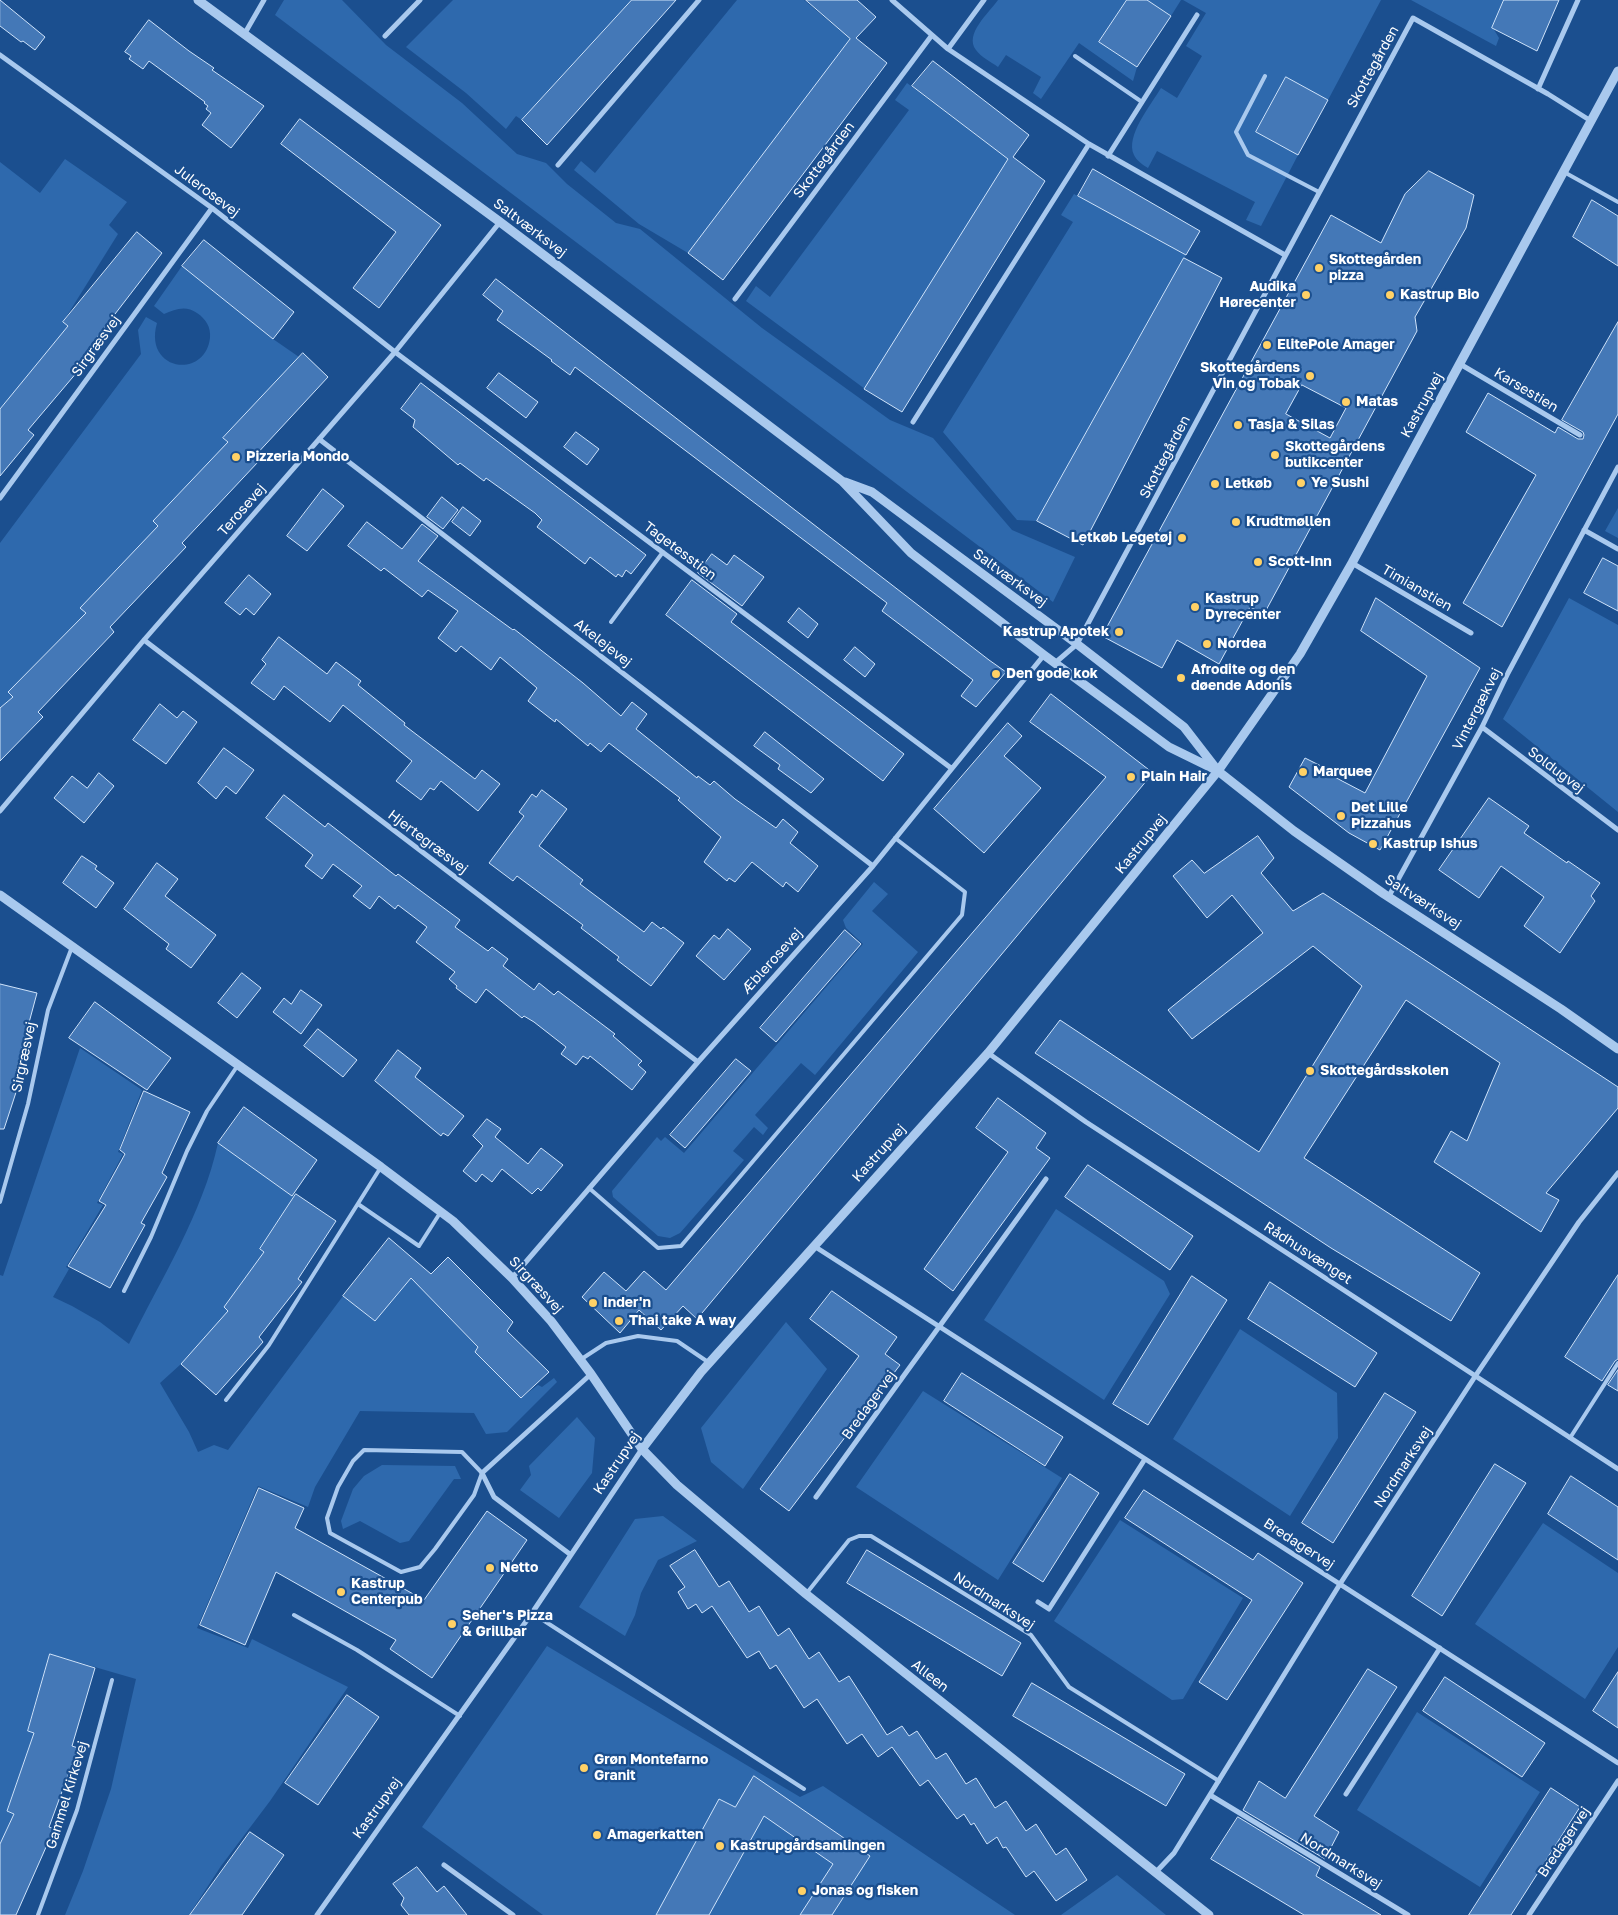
<!DOCTYPE html>
<html>
<head>
<meta charset="utf-8">
<style>
  body { margin:0 }
  canvas { display:block; background:#1b4f8f }
</style>
</head>
<body>
<canvas width="1618" height="1915"></canvas>
<script>
const g = document.querySelector('canvas').getContext('2d');
g.lineJoin = 'round';
function paint(path, color) { g.fillStyle = color; g.fill(path, 'evenodd'); }
function trace(path, color, width, dash) { g.strokeStyle = color; g.lineWidth = width; g.lineCap = dash ? 'butt' : 'round'; g.setLineDash(dash || []); g.stroke(path); }
function drawText(font, color, halo, rows, align = 'center') {
  g.font = font + ' "Golos Text",sans-serif'; g.lineWidth = 4.5; g.setLineDash([]); g.textBaseline = 'middle'; g.strokeStyle = halo; g.fillStyle = color; for (const [text, x, y, turn = 0] of rows) {
    g.save(); g.translate(x, y); g.rotate((+turn || 0) * Math.PI / 180); g.textAlign = isNaN(turn) ? turn : align; if (halo) g.strokeText(text, 0, 0); g.fillText(text, 0, 0); g.restore();
  }
}
paint(new Path2D(`
  M284,0H342L386,45L462,103L517,154L546,163L567,184L616,223L640,229L762,328L890,420L933,438L1012,530L1075,557L1053,602L275,15Z
  M453,0H632L522,120L516,116L506,129L466,93L406,47Z
  M737,0H804L850,39L688,253L639,224L574,170L581,161L595,173Z
  M998,0H1127L1099,42L1137,67L1133,81L1079,43L1041,99L1033,93L1041,77L1006,55L998,67C991,62 981,57 976,50C964,34 989,13 998,0Z
  M1147,0H1181L1171,16Z
  M1183,0H1381L1328,100L1286,77L1256,132L1298,155L1261,226L1246,220L1255,202L1157,151L1148,168C1143,165 1136,160 1134,155C1125,136 1151,105 1161,88L1177,98L1202,56L1186,46L1206,13Z
  M1411,0H1504L1493,28L1499,38L1496,46Z
  M907,83L1008,159L865,389L746,301L756,286L770,297L909,110L895,100Z
  M65,159L127,202L109,225L118,234L63,322L68,326L0,409V162L40,193Z
  M1074,194L1186,255L1037,521L1017,520L943,432L1073,222L1061,215Z
  M182,266L273,339L299,357L228,442L153,521L158,526L81,608L86,613L8,692L13,697L0,708V543L141,354L138,330L146,317L157,323C143,371 205,380 210,338C211,327 206,319 197,313C186,305 175,309 164,314L154,306Z
  M1618,508V538L1605,531Z
  M1569,598L1618,625V812L1503,719Z
  M874,882L888,894L872,911L918,952L815,1075L801,1063L755,1115L768,1128L763,1135L754,1127L733,1151L744,1160L680,1233L670,1238L658,1236L613,1197L612,1191L657,1137L661,1141L665,1137L684,1153L863,944L846,928L843,920Z
  M80,1048L142,1090L118,1152L123,1154L97,1203L103,1205L66,1267L69,1269L53,1297L72,1306L100,1322L129,1344C160,1281 203,1213 218,1143L292,1196L296,1194L260,1249L264,1252L224,1307L228,1311L181,1364L160,1383L189,1432L198,1452L214,1445L228,1450L343,1296L375,1321L411,1277L478,1347L475,1352L521,1398L538,1385L542,1387L554,1378L557,1382L507,1432L486,1434L474,1413L360,1411L315,1487L308,1507L258,1486L197,1628L248,1648L252,1639L348,1687L270,1801L221,1866L189,1915H65L83,1871L111,1789L136,1679L50,1654L28,1730L34,1733L7,1810L14,1814L0,1844V1275L3,1276Z
  M1056,1209L1164,1281L1170,1294L1104,1400L984,1320Z
  M786,1322L827,1369L743,1489L711,1462L701,1428Z
  M1240,1329L1337,1393L1338,1438L1290,1516L1173,1439Z
  M923,1391L1062,1478L998,1580L856,1487Z
  M577,1417L595,1438L592,1473L559,1518L520,1490L531,1475L529,1466Z
  M382,1465L455,1466L461,1479H454L409,1541L400,1543L360,1521L343,1529L341,1521L353,1489L364,1476Z
  M663,1516L697,1541L658,1560L641,1593L635,1615L625,1636L579,1607L635,1519Z
  M1120,1520L1243,1598L1183,1699L1172,1700L1054,1621Z
  M1543,1523L1618,1573V1647L1585,1699L1475,1624Z
  M547,1646L800,1797L823,1786L1015,1915H543L422,1827Z
  M1417,1712L1540,1792L1480,1887L1357,1810Z
  M1117,1875L1166,1915H1061Z`), '#2e69ad');
const building = new Path2D(`
  M0,0L45,37L35,50L23,41L21,42L0,26Z
  M632,0H676L547,145L522,120Z
  M806,0H857L876,17L856,38L887,63L723,280L688,253L850,39Z
  M1127,0H1147L1171,16L1137,67L1099,42Z
  M1504,0H1559L1537,51L1492,28Z
  M149,20L189,51L214,68L212,70L264,106L231,148L202,125L211,113L206,109L208,106L204,103L205,102L149,61L143,69L129,59L131,56L125,52Z
  M933,61L1029,135L1013,157L1045,181L902,412L864,389L1008,159L912,86Z
  M1286,77L1328,100L1298,155L1256,132Z
  M300,119L441,225L379,308L353,288L396,232L281,144Z
  M1093,169L1200,231L1186,255L1078,196Z
  M1429,171L1474,195L1466,228L1415,317L1417,331L1264,614L1250,607L1219,664L1177,640L1162,668L1102,636L1331,215L1381,243L1405,194ZM1302,385L1346,408L1330,438L1286,414Z
  M1592,200L1618,216V266L1573,237Z
  M137,232L162,253L95,340L100,345L28,430L34,435L0,476V409L68,326L63,322Z
  M204,240L294,312L273,339L182,266Z
  M1184,258L1222,278L1083,545L1037,521Z
  M496,279L989,660L1006,672L976,707L961,696L973,680L882,611L887,603L575,367L570,375L551,361L552,360L497,320L503,311L483,295Z
  M1618,322V414L1502,627L1463,603L1536,475L1466,432L1488,393L1555,433L1558,427L1578,439H1583L1584,435L1583,432L1562,420Z
  M303,353L328,377L253,458L258,462L182,543L186,547L110,627L114,632L38,712L43,717L0,761V708L13,697L8,692L86,613L80,608L158,526L153,521L228,442L223,438Z
  M499,373L538,402L526,418L487,388Z
  M421,383L646,555L631,574L626,570L622,577L618,574L616,577L590,557L585,564L537,527L542,520L535,513L486,478L484,481L460,463L458,465L413,427L415,420L401,409Z
  M576,432L599,449L587,465L564,447Z
  M323,489L344,506L307,551L287,536Z
  M442,497L458,510L443,529L427,517Z
  M463,507L481,521L470,536L452,522Z
  M367,522L402,549L422,524L438,536L418,561L513,630L514,629L583,683L621,716L632,702L647,714L636,729L697,778L698,776L710,785L714,781L735,799L776,828L783,819L798,832L790,843L818,866L798,892L786,882L783,887L752,862L735,882L729,878L727,881L704,862L721,837L678,800L680,798L609,743L601,752L590,743L588,746L556,719L555,722L528,701L537,688L500,657L491,670L461,646L456,652L438,638L458,611L428,590L422,597L384,568L381,571L348,546Z
  M712,554L727,565L734,555L764,577L742,606L698,573Z
  M1603,558L1618,566V611L1584,593Z
  M249,575L271,594L254,615L246,608L240,615L225,603Z
  M692,580L737,614L731,622L904,754L883,781L666,615Z
  M1376,598L1480,668L1380,850L1349,833L1289,787L1305,758L1325,768V772L1365,793L1427,676L1361,631Z
  M799,608L818,624L808,638L788,622Z
  M279,637L327,674L336,662L361,681L358,685L405,723L404,725L475,779L482,770L500,784L478,811L441,781L434,790L430,788L421,800L396,781L412,761L343,705L330,722L284,686L274,700L251,683L266,664L262,660Z
  M855,647L875,664L865,677L844,660Z
  M1051,694L1153,773L697,1319L683,1306L661,1330L639,1310L620,1333L582,1297L604,1272L626,1291L644,1271L666,1290L1106,777L1030,722Z
  M160,704L177,718L183,711L197,722L166,764L133,740Z
  M1008,723L1022,736L1004,756L1041,788L984,853L934,809Z
  M765,732L824,779L811,793L778,769L780,765L754,746Z
  M224,748L254,770L236,794L226,786L216,799L198,783Z
  M99,773L114,786L84,823L54,798L72,776L87,788Z
  M542,790L567,809L539,846L583,880L580,884L644,932L652,922L661,929L663,927L684,943L651,986L617,960L619,957L581,928L583,925L517,876L513,881L489,863L524,816L519,812L532,794L536,797Z
  M284,795L325,827L328,823L396,876L398,874L460,920L455,927L488,951L492,947L508,959L503,966L534,990L539,983L554,995L558,991L615,1034L613,1036L642,1061L638,1065L646,1072L632,1090L590,1056L588,1059L583,1056L576,1065L561,1054L566,1047L534,1022L524,1016L522,1018L486,989L476,1003L456,988L457,986L449,979L455,972L416,942L427,927L398,905L395,909L379,896L370,909L353,896L362,886L333,864L322,879L305,866L313,855L266,818Z
  M1489,798L1529,826L1524,833L1567,863L1568,861L1600,883L1591,896L1595,901L1560,953L1524,926L1544,897L1501,866L1479,898L1439,870Z
  M1258,836L1274,858L1261,873L1293,911L1323,893L1618,1087V1108L1546,1193L1559,1200L1541,1232L1434,1162L1451,1131L1467,1141L1500,1063L1406,1000L1304,1158L1480,1273L1451,1321L1331,1248L1035,1053L1060,1020L1259,1152L1362,986L1313,946L1192,1039L1168,1010L1263,933L1232,895L1207,918L1173,876L1192,860L1204,873Z
  M82,856L97,866L95,869L114,883L96,908L63,883Z
  M157,863L178,879L165,896L216,935L191,968L166,949L169,944L124,909Z
  M728,929L751,949L724,980L696,956L714,935L719,939Z
  M845,930L861,944L776,1042L760,1028Z
  M242,973L261,988L237,1018L218,1003Z
  M0,984L37,993L16,1071L22,1074L4,1129H0Z
  M301,990L322,1005L301,1034L273,1012L284,998L291,1004Z
  M95,1002L171,1058L147,1090L69,1038Z
  M318,1029L357,1060L343,1077L304,1046Z
  M398,1050L421,1068L415,1077L464,1116L448,1136L443,1133L441,1136L375,1081Z
  M736,1059L751,1071L685,1148L670,1135Z
  M144,1091L190,1112L162,1173L167,1177L141,1223L145,1225L110,1288L68,1266L106,1205L99,1201L125,1154L120,1150Z
  M998,1098L1046,1133L1036,1148L1050,1158L953,1291L924,1269L1008,1152L976,1128Z
  M244,1107L317,1160L292,1196L218,1143Z
  M487,1119L501,1129L495,1137L528,1164L541,1148L563,1165L541,1191L538,1188L532,1194L502,1169L492,1182L482,1174L476,1182L463,1171L483,1146L473,1136Z
  M1088,1165L1193,1236L1170,1270L1065,1197Z
  M296,1194L336,1221L298,1279L302,1282L259,1337L263,1342L216,1395L181,1364L228,1311L224,1307L264,1252L260,1249Z
  M389,1238L431,1274L448,1257L513,1322L507,1331L549,1372L521,1398L475,1352L478,1347L411,1278L375,1321L343,1296Z
  M1618,1275V1359L1615,1361L1602,1381L1565,1357Z
  M1192,1276L1227,1300L1148,1425L1113,1404Z
  M1270,1282L1377,1353L1355,1387L1248,1319Z
  M832,1291L897,1337L885,1354L900,1365L789,1511L760,1489L859,1356L810,1319Z
  M1618,1370V1391L1608,1385Z
  M962,1373L1063,1437L1045,1466L944,1401Z
  M1385,1393L1416,1412L1333,1543L1302,1523Z
  M1495,1464L1526,1483L1442,1616L1412,1596Z
  M1070,1474L1099,1493L1043,1582L1013,1563Z
  M1571,1476L1618,1507V1560L1548,1514Z
  M259,1488L304,1508L295,1528L424,1600L487,1511L527,1540L432,1678L390,1649L396,1640L276,1572L245,1645L200,1625Z
  M1144,1490L1253,1560L1258,1553L1303,1583L1227,1700L1199,1682L1252,1600L1125,1518Z
  M695,1550L719,1587L729,1581L749,1612L759,1606L778,1636L789,1628L809,1659L819,1652L839,1682L849,1676L887,1735L902,1726L909,1736L917,1731L936,1759L946,1753L966,1784L976,1778L995,1808L1006,1801L1026,1831L1036,1824L1056,1855L1066,1848L1087,1880L1056,1901L1034,1871L1026,1877L1006,1847L1003,1848L997,1837L987,1844L974,1823L971,1825L964,1814L957,1819L928,1780L920,1786L892,1747L878,1757L862,1734L847,1744L817,1699L804,1708L776,1665L770,1669L759,1651L747,1658L712,1606L702,1613L696,1604L688,1609L678,1592L685,1587L670,1566Z
  M867,1550L1021,1643L1002,1676L847,1583Z
  M50,1654L95,1668L72,1746L78,1748L49,1827L54,1829L16,1915H0V1844L14,1814L7,1811L34,1733L28,1731Z
  M1368,1669L1397,1687L1314,1816L1339,1832L1325,1859L1243,1810L1259,1781L1285,1798Z
  M1618,1672V1728L1593,1711Z
  M1445,1677L1545,1743L1522,1777L1423,1711Z
  M1032,1683L1185,1774L1166,1806L1013,1716Z
  M347,1695L379,1717L318,1805L285,1783Z
  M754,1776L870,1856L832,1915H800L833,1864L764,1816L709,1915H656L719,1799L735,1807Z
  M1551,1788L1580,1807L1511,1915H1469Z
  M1238,1817L1320,1867L1316,1876L1381,1915H1304L1211,1859Z
  M250,1832L284,1855L242,1915H190Z
  M417,1867L437,1892L444,1886L467,1915H409L401,1905L404,1898L393,1884Z`);
paint(building, '#4478b7');
trace(building, '#cfe3fa', 1);
trace(new Path2D(`
  M1075,56L1142,102
  M1265,76L1236,132L1248,155L1319,192
  M1564,172L1618,202
  M611,622L663,552
  M589,1188L658,1248L681,1246L962,915L965,892L895,838
  M0,1202L28,1104L48,1010L72,947
  M358,1204L419,1246L440,1213
  M124,1291L151,1237L187,1151L207,1111L238,1065
  M580,1360L606,1343L638,1336L677,1341L708,1362
  M226,1400L269,1345L381,1167
  M1570,1438L1618,1363
  M364,1450L462,1452L482,1473L474,1495L435,1549L420,1567L401,1572L330,1533L327,1518L338,1487L353,1461Z
  M806,1594L849,1540L859,1536H871L1031,1635L1069,1687L1219,1781
  M532,1613L804,1789
  M294,1615L357,1650L460,1716
  M38,1915L77,1810L112,1680`), '#a9c9ee', 4);
trace(new Path2D(`
  M892,0L948,49L1089,144L1285,255
  M245,33L264,0
  M385,36L420,0
  M948,49L984,0
  M0,55L212,208L395,352L951,768
  M1538,89L1578,0
  M1108,156L1197,15
  M558,165L699,0
  M735,299L932,35
  M1460,364L1580,435
  M913,422L1089,144
  M319,439L873,866
  M0,498L212,208
  M1584,530L1618,549
  M1352,563L1471,633
  M144,640L698,1062
  M1055,663L1077,644L1413,18L1548,94L1591,121
  M1482,727L1618,830
  M0,811L144,640L395,352L500,222
  M1389,896L1482,727L1508,673L1618,467
  M988,1053L1086,1122L1618,1469
  M814,1246L1618,1763
  M512,1278L698,1062L873,866L1044,655
  M816,1497L1046,1179
  M571,1555L494,1497L482,1473L591,1374
  M1038,1602L1049,1609L1145,1459
  M1346,1794L1440,1648
  M1210,1795L1408,1915
  M444,1865L513,1915
  M1156,1872L1174,1853L1340,1584L1476,1375L1579,1222L1618,1173
  M317,1915L532,1613L642,1449
  M1529,1915L1618,1781`), '#a9c9ee', 5);
trace(new Path2D(`
  M198,0L500,222L842,481L911,553L1044,655L1169,747L1218,771
  M845,482L872,492L1077,644L1184,727L1218,771L1294,831L1384,894L1561,1009L1618,1049
  M0,895L381,1167L453,1221L512,1278L551,1321L591,1374L642,1449L677,1485L806,1594L1209,1915
  M642,1449L701,1372L988,1053L1218,771L1300,654L1352,563L1618,71`), '#a9c9ee', 9);
for (const [x, y, r, color] of [
  [1319,268,5,"#ffd166"],
  [1306,295,5,"#ffd166"],
  [1390,295,5,"#ffd166"],
  [1267,345,5,"#ffd166"],
  [1310,376,5,"#ffd166"],
  [1346,402,5,"#ffd166"],
  [1238,425,5,"#ffd166"],
  [1275,455,5,"#ffd166"],
  [236,457,5,"#ffd166"],
  [1301,483,5,"#ffd166"],
  [1215,484,5,"#ffd166"],
  [1236,522,5,"#ffd166"],
  [1182,538,5,"#ffd166"],
  [1258,562,5,"#ffd166"],
  [1195,607,5,"#ffd166"],
  [1119,632,5,"#ffd166"],
  [1207,644,5,"#ffd166"],
  [996,674,5,"#ffd166"],
  [1181,678,5,"#ffd166"],
  [1303,772,5,"#ffd166"],
  [1131,777,5,"#ffd166"],
  [1341,816,5,"#ffd166"],
  [1373,844,5,"#ffd166"],
  [1310,1071,5,"#ffd166"],
  [593,1303,5,"#ffd166"],
  [619,1321,5,"#ffd166"],
  [490,1568,5,"#ffd166"],
  [341,1592,5,"#ffd166"],
  [452,1624,5,"#ffd166"],
  [584,1768,5,"#ffd166"],
  [597,1835,5,"#ffd166"],
  [720,1846,5,"#ffd166"],
  [802,1891,5,"#ffd166"]
]) { const dot = new Path2D(); dot.arc(x, y, r, 0, 2 * Math.PI); g.fillStyle = color; g.fill(dot); trace(dot, '#1b4f8f', 2); }
drawText('14px', '#fff', '#1b4f8f', [
  ["Skottegården",1373,67,-61],
  ["Skottegården",824,160,-53],
  ["Julerosevej",207,191,37],
  ["Saltværksvej",530,228,37],
  ["Sirgræsvej",96,346,-54],
  ["Karsestien",1526,390,31],
  ["Kastrupvej",1422,405,-61],
  ["Skottegården",1165,457,-62],
  ["Terosevej",242,510,-49],
  ["Tagetesstien",680,551,37],
  ["Saltværksvej",1010,578,36],
  ["Timianstien",1417,588,30],
  ["Akelejevej",603,643,38],
  ["Vintergækvej",1477,709,-63],
  ["Soldugvej",1556,770,37],
  ["Hjertegræsvej",428,842,37],
  ["Kastrupvej",1141,844,-51],
  ["Saltværksvej",1423,902,33],
  ["Æblerosevej",772,961,-48],
  ["Sirgræsvej",24,1057,-78],
  ["Kastrupvej",879,1153,-48],
  ["Rådhusvænget",1308,1253,33],
  ["Sirgræsvej",536,1285,47],
  ["Bredagervej",869,1405,-54],
  ["Kastrupvej",617,1463,-56],
  ["Nordmarksvej",1403,1467,-57],
  ["Bredagervej",1299,1544,33],
  ["Nordmarksvej",994,1601,33],
  ["Alleen",930,1676,38],
  ["Gammel Kirkevej",67,1795,-73],
  ["Kastrupvej",377,1808,-54],
  ["Bredagervej",1564,1842,-56],
  ["Nordmarksvej",1341,1861,32]
]);
drawText('bold 14px', '#fff', '#1b4f8f', [
  ["Skottegården",1329,260],
  ["pizza",1329,276],
  ["Audika",1296,287,"right"],
  ["Hørecenter",1296,303,"right"],
  ["Kastrup Bio",1400,295],
  ["ElitePole Amager",1277,345],
  ["Skottegårdens",1300,368,"right"],
  ["Vin og Tobak",1300,384,"right"],
  ["Matas",1356,402],
  ["Tasja & Silas",1248,425],
  ["Skottegårdens",1285,447],
  ["butikcenter",1285,463],
  ["Pizzeria Mondo",246,457],
  ["Ye Sushi",1311,483],
  ["Letkøb",1225,484],
  ["Krudtmøllen",1246,522],
  ["Letkøb Legetøj",1172,538,"right"],
  ["Scott-Inn",1268,562],
  ["Kastrup",1205,599],
  ["Dyrecenter",1205,615],
  ["Kastrup Apotek",1109,632,"right"],
  ["Nordea",1217,644],
  ["Afrodite og den",1191,670],
  ["døende Adonis",1191,686],
  ["Den gode kok",1006,674],
  ["Marquee",1313,772],
  ["Plain Hair",1141,777],
  ["Det Lille",1351,808],
  ["Pizzahus",1351,824],
  ["Kastrup Ishus",1383,844],
  ["Skottegårdsskolen",1320,1071],
  ["Inder'n",603,1303],
  ["Thai take A way",629,1321],
  ["Netto",500,1568],
  ["Kastrup",351,1584],
  ["Centerpub",351,1600],
  ["Seher's Pizza",462,1616],
  ["& Grillbar",462,1632],
  ["Grøn Montefarno",594,1760],
  ["Granit",594,1776],
  ["Amagerkatten",607,1835],
  ["Kastrupgårdsamlingen",730,1846],
  ["Jonas og fisken",812,1891]
], 'left');
</script>
</body>
</html>
